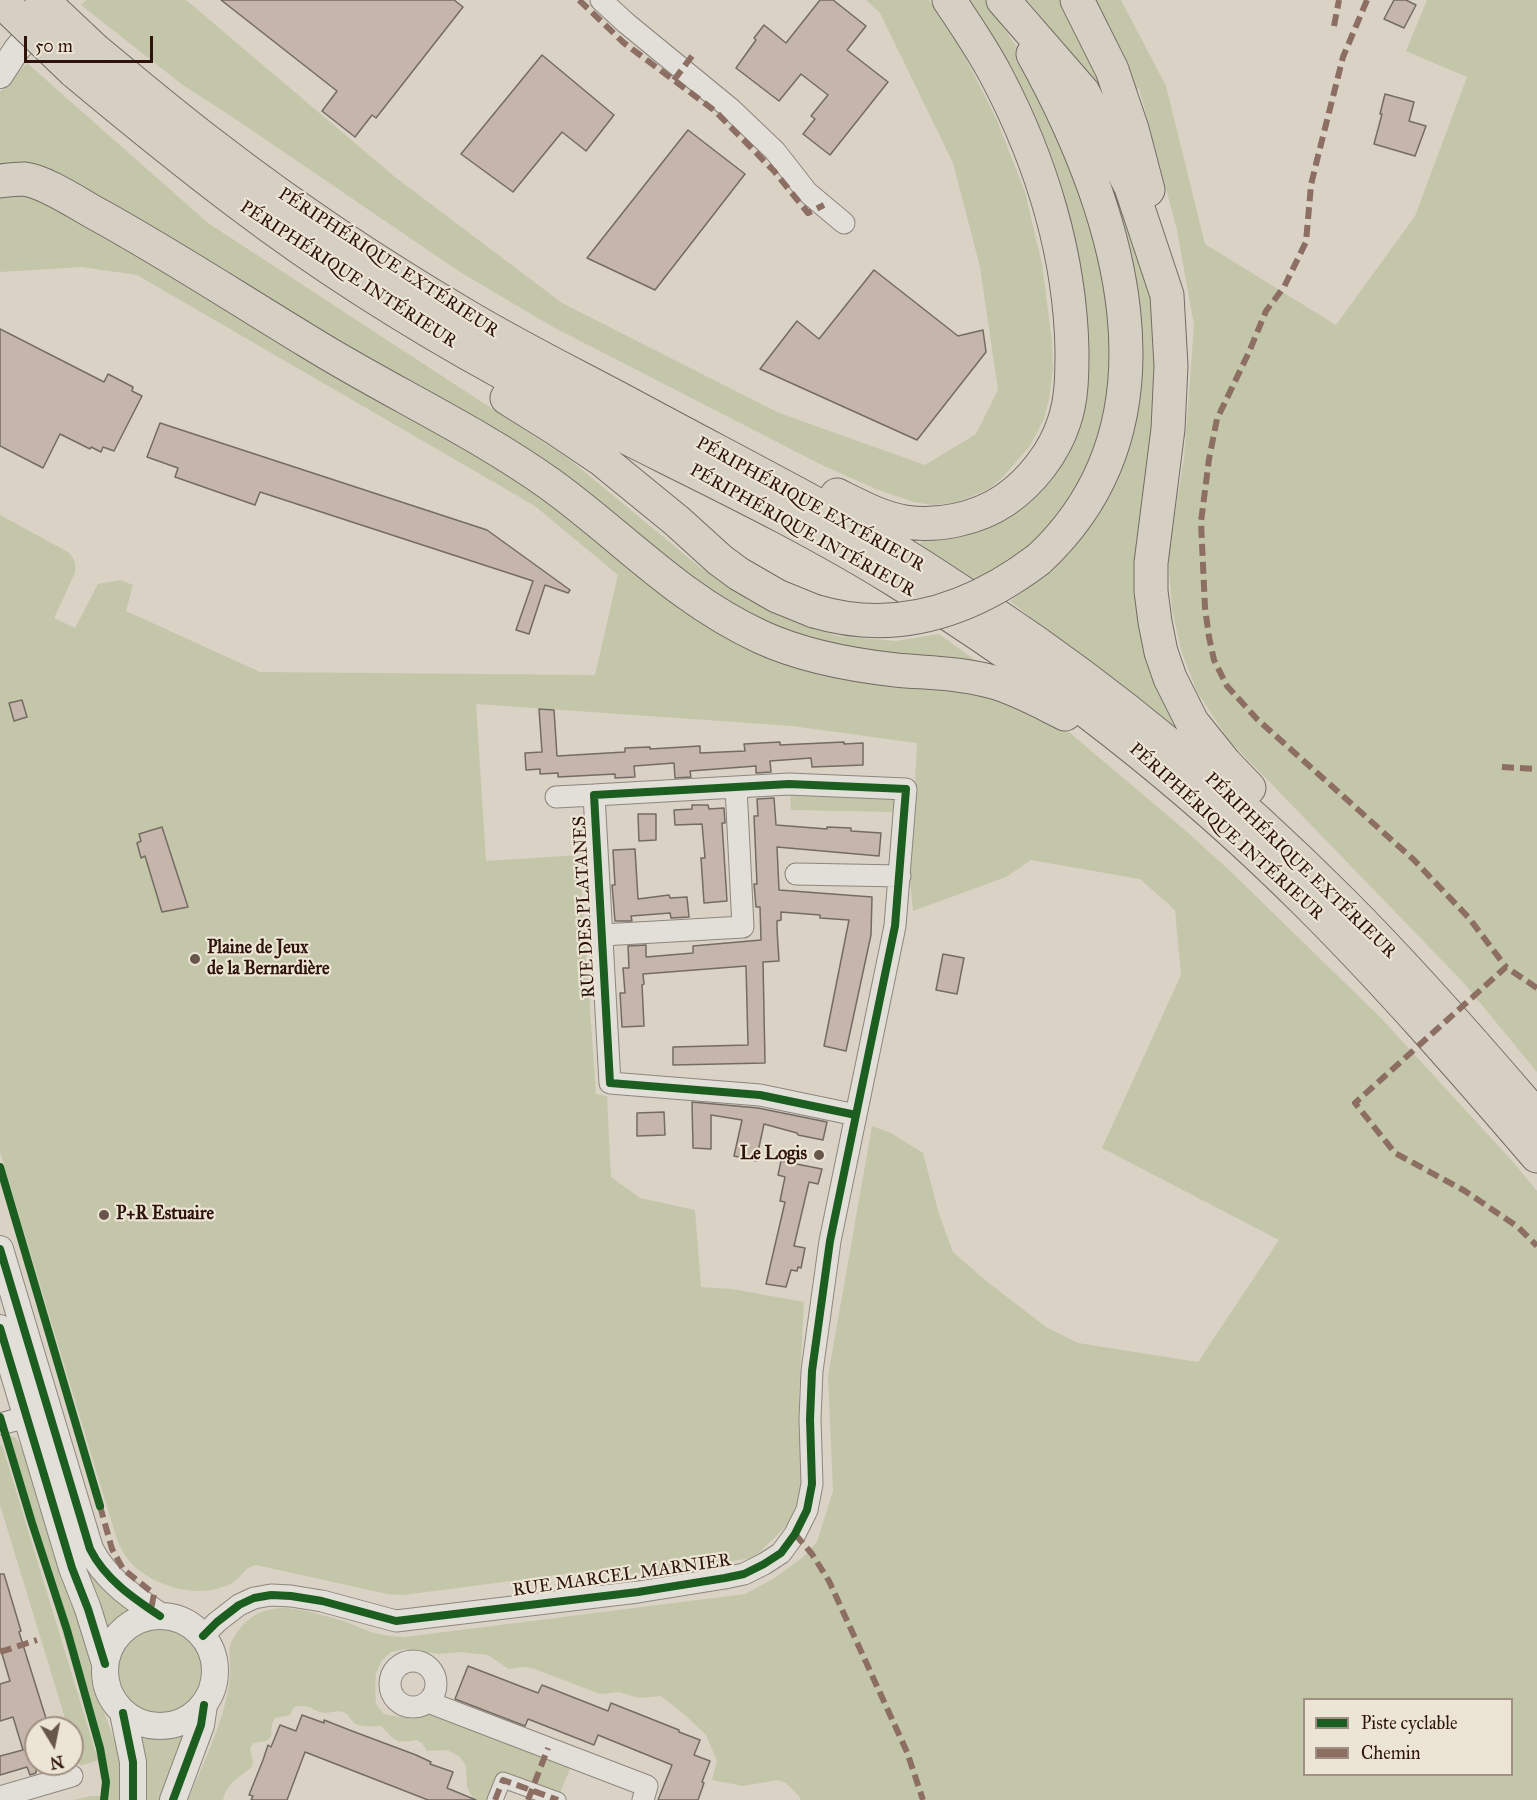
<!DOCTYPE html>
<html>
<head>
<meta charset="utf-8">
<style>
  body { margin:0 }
  #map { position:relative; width:1537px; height:1800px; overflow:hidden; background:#d9d2c5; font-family:"IM FELL Great Primer",serif }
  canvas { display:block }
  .legend { position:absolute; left:1303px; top:1698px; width:210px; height:78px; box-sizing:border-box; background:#ece4d4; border:2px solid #a09083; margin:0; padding:8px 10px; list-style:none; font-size:18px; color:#2d1309 }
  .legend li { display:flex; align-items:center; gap:12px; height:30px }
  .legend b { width:30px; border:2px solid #a09083 }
  .north { position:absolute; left:24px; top:1716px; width:60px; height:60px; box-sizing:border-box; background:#ece4d4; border:2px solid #a09083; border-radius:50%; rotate:170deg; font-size:16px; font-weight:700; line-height:24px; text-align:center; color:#2d1309 }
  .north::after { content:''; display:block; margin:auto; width:21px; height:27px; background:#69564b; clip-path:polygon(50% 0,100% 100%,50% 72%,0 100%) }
  .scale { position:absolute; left:24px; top:36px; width:129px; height:27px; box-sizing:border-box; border:3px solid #2d1309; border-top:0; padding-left:8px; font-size:18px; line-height:21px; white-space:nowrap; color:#2d1309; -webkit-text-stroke:4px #ece4d4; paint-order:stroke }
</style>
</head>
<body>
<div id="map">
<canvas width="1537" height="1800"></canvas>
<ul class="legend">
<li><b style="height:8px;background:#1b5e20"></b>Piste cyclable</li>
<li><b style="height:8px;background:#8d6e63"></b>Chemin</li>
</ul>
<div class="north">N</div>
<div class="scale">50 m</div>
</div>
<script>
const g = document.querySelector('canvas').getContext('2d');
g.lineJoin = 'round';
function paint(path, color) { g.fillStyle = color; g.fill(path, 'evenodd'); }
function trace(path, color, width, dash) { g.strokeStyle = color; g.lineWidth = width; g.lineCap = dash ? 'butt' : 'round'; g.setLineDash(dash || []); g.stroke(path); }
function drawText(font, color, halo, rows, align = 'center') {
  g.font = font + ' "IM FELL Great Primer",serif'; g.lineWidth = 4.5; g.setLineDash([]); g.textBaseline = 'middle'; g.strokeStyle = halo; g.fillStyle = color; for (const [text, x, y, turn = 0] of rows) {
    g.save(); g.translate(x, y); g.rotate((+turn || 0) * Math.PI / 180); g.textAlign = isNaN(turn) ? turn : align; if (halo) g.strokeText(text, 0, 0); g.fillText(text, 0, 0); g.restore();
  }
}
paint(new Path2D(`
  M86,0H186L395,177L562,303L779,413L925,465L976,434L998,390L980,267L953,163L880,13L866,0H929L957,41L996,118L1025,192L1042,264L1052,341L1053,369L1049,399L1044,419L1030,446L1002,478L990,488L973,496L953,503L933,505L913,502L876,489L822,465L553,327L460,272L228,114L184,86L81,5Z
  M957,0H985L1037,77L1070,153L1117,315L1099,452L1035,552L981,586L918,547L927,531L1027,495L1078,323Z
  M1027,0H1121L1166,86L1205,244L1336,325L1415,216L1467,77L1406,51L1427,0H1537V1072L1462,981L1228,739L1197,692L1181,650L1172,610L1168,555L1184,458L1194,325L1177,230L1139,88L1106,104L1054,33Z
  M27,63L208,223L569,459L701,568L779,614L837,636L896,641L939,634L976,661L986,691L1063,727L1186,831L1229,870L1381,1018L1514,1163L1537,1191V1800H801L799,1796L786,1783L778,1780L743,1786L712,1780L717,1761L706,1735L686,1716L661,1696L639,1698L619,1692L600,1694L532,1668L521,1667L509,1669L488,1655L460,1652L439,1654L404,1649L391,1652L382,1660L376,1673L375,1688L376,1704L384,1714L412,1719L429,1713L572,1764L557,1800L503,1780L495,1800H473V1798L467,1787L466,1766L459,1756L447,1750L427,1751L422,1743L416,1740C394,1744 396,1741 381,1726C372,1726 360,1728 353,1722C350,1719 349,1714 343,1712C337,1710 331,1713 325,1713C310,1711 313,1703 294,1707L290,1715L275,1718L272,1724L271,1737L266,1741L253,1743L250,1748L253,1762L252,1767C239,1778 228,1781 223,1800H188C203,1763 228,1714 230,1674C231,1656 225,1648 238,1631C249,1615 266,1608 285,1608C304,1609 325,1616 343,1621C355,1625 366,1631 378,1634C387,1636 396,1636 405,1637L745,1594L773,1579L802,1558L817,1542L833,1491L828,1376L872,1126L891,1133L923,1153L939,1214L953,1252L985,1280L1046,1327L1078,1343L1198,1362L1279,1240L1102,1148L1181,975L1175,910L1140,879L1031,860L1006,877L913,911L910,880L917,743L792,726L476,704L486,861L579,855L596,1094L607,1096L611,1177L640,1198L695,1210L701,1287L732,1289L804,1302L799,1395L802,1491L789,1523L754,1558L624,1575L612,1568L403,1595L387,1594L256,1565C245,1567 243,1575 235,1581C232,1584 226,1586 222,1587C195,1598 152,1585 132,1564C125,1557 121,1548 117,1540L0,1152V515L68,552C75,559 76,563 75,573L54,618L75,628L98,584L120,580L133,585L126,611L260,672L595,675L618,575L535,506L137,275L82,267L0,272V92ZM1304,1700H1512V1774H1304Z
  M1108,161L1155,298L1160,365L1147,533L1185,728L1176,732L1010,601L1054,569L1084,532L1112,485L1129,441L1140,396L1142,336L1120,214L1103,165Z
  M790,791L880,794L894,800V812L791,810Z
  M8,1435L16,1438L28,1462L84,1637L96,1689L118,1751L125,1780L122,1800H73L91,1796H103L101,1761L4,1437Z
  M2,1445L98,1760L80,1766L72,1741V1728H68L0,1505V1446Z
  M75,1534L136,1609L114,1624L103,1639Z
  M116 1670a44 44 0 1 1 88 0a44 44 0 1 1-88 0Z
  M190,1729L164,1800H141L139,1732C162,1737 168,1737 190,1729Z`), '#c4c6a9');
const building = new Path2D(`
  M221,0H454L463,7L376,118L372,115L355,137L322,111L337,91Z
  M820,0H833L866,26L847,50L888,82L830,155L803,134L815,119L811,116L828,95L801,74L779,101L736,68L756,40L754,38L764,25L786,43Z
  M1394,0H1406L1416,5L1404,28L1384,19Z
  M542,55L614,115L586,151L562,132L513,192L461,154Z
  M1385,94L1414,102L1409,121L1426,126L1415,156L1374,144L1382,114H1380Z
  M688,130L745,174L655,290L587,258Z
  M874,270L958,336L983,330L986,352L917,440L760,369L797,321L819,339Z
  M0,329L104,382L108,374L133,387L132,391L142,396L114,451L103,447L101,452L91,447L90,449L60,434L43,468L0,446Z
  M160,423L487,530L570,590L568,593L545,585L529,634L516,630L533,581L260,492L255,505L175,477L178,468L147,457Z
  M22,700L27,717L14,721L9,703Z
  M539,709L554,710L557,756L625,752V748L650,747V749L700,746V753L745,751L744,744L780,742V745L844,742V744L863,743V765L812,767L811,758L770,761L771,772L756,773V766L690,771L691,777L675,778L674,763L634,766L635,777L615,778V774L558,777V773L540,774V769L526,770L525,753L542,752Z
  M774,798L776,825L827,829V827L851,828V831L881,833L879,856L777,847L779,890L872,897L871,935L846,1051L824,1046L849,920L820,918V915L781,912V920L777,921V929L779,961L763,962L765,1063L673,1065V1047L748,1045L746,966L643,974L644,984L642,985L644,1026L622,1027L620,993H625L623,968H629L628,946L646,945V957L693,953V946L761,940L760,907H756L754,884H757L754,816H758L757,799Z
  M692,805H708L709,809L724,808L725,823H722L727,901L704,903L701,858H705L702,824L675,825L674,810L692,809Z
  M638,814H656V840L639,841Z
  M162,827L188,907L162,912L145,856L141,858L137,843L141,841L139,834Z
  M635,849L638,899L669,895L670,898L687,897L689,917L671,918L670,913L631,916L632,921H615L612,885H615L613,850Z
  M943,954L964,958L957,994L936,990Z
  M692,1102L758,1108L827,1122L823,1140L798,1135L797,1133L764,1124L756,1161L734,1156L742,1120L711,1115V1149L693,1148Z
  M664,1112L665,1135L637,1136V1113Z
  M781,1161L822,1169L818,1184L809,1182L794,1246L805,1248L801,1268L798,1267L797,1271L791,1270L786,1287L766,1284L785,1202L780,1201L785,1177L778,1175Z
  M0,1574H4L21,1631L19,1632L49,1728H36V1773L30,1775L27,1767L0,1775V1756L23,1750L13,1717L0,1721V1684L10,1681L0,1647Z
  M468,1666L538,1693L542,1685L608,1711L611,1703L679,1730V1732L700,1740L694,1755L710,1761L702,1782L704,1783L698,1800H658L672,1765L598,1735L594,1745L528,1719L525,1726L455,1699Z
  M302,1715L324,1723V1720L352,1731L416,1755L431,1762L430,1764L453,1772L447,1788L476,1800H428L305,1752L287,1800H251L253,1796L249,1795L263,1760L268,1745L271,1747L280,1725L296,1731Z`);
paint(building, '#c5b5ab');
trace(building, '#746c64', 1.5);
const pedestrian = new Path2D(`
  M495,1800L503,1780L558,1800`);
const minor = new Path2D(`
  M601,0L626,23L731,109L775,151L807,192L844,223
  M556,797L594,795
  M796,874L900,876
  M602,935L743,927L736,787
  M0,1424L27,1417
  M203,1636L217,1622L239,1605L254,1598L271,1595L291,1596L322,1601L396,1621L638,1592L725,1578L744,1574L764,1564L781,1553L795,1534L807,1510L812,1484L810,1419L812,1371L830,1241L895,926L906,789L789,784L594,795L610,1083L760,1095L856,1115
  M390 1684a23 23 0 1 1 46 0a23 23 0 1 1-46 0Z
  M428,1702L647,1786L643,1800
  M0,1797L72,1776`);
const tertiary = new Path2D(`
  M0,75L17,49L44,18
  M0,1249L90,1549C105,1579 133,1598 160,1616
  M0,1328L72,1568L88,1609L105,1664
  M105 1671a55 55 0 1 1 110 0a55 55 0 1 1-110 0Z
  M123,1713L133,1762V1800
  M173,1800L201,1725L204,1705`);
const trunk = new Path2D(`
  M1003,0L1083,92L1131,187L1167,295L1171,366L1168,429L1151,563V591L1155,622L1161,652L1170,678L1192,722L1225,763L1249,788
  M1077,0L1112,70L1132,129L1148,190
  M95,50C135,83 174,116 215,147C294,208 378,264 463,314C518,347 575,375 631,405C703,444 775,481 847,521C897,549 945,581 993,613C1119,697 1235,795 1342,902C1410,970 1474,1043 1537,1117
  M1033,54C1118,208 1188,420 1039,559
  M74,71C129,117 183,161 240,204C323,267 412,323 503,373C632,445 769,502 895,580C1044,672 1184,780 1308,904C1388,984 1463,1070 1537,1156
  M0,181C8,180 17,179 24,179C44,181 77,203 95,213C168,253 238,299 309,342C388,391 474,430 550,484C622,536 678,599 761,637C802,656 851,665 896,670C928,673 962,673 993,682C1018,689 1041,702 1065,714
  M507,398L558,430L601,459L677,521L720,560L739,574L777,596L814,611
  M837,495C859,506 881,518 905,522C938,527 977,519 1005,500C1031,482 1054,453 1064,422C1072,399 1072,374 1072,350C1070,255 1041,161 997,77C983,50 966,25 949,0`);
trace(pedestrian, '#8d867d', 17);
trace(minor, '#8d867d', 23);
trace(tertiary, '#8d867d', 28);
trace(trunk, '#746c64', 35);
trace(pedestrian, '#e2dfd9', 15);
trace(minor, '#e2dfd9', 21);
trace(tertiary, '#e2dfd9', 26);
trace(trunk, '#d6cfc3', 33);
const trunkBridge = new Path2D(`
  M0,0L74,71
  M42,0L95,50
  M814,611C897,636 972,610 1039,559`);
trace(trunkBridge, '#746c64', 35, []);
trace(trunkBridge, '#d6cfc3', 33);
trace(new Path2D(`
  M579,0L624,43L715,111L774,171L808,213L824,205
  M1367,0L1343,57L1318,156L1311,185L1306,242L1284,287L1266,311L1249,352L1217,419L1209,459L1201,522L1205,608L1209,637L1214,660L1227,686L1257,719L1413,859L1469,918L1506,967
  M1334,26L1339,0
  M674,80L692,56
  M1502,767L1537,769
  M1537,988L1506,967L1355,1103L1395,1153L1465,1191L1518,1227L1537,1246
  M100,1506L112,1549L123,1569L154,1594L151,1610
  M795,1534L812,1554L829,1581L907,1752L923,1800
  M0,1652L37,1640
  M495,1800L503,1780L558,1800
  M528,1800L548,1748`), '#8d6e63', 6, [12, 6]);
trace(new Path2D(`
  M0,1167L100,1506
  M0,1249L90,1549C105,1579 133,1598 160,1616
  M0,1328L72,1568L88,1609L105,1664
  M0,1417L32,1523L67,1630L100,1748L106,1782L104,1800
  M203,1636L217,1622L239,1605L254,1598L271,1595L291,1596L322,1601L396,1621L638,1592L725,1578L744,1574L764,1564L781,1553L795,1534L807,1510L812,1484L810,1419L812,1371L830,1241L895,926L906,789L789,784L594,795L610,1083L760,1095L856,1115
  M123,1713L133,1762V1800
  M173,1800L201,1725L204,1705`), '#1b5e20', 8);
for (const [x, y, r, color] of [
  [195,959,6,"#69564b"],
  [819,1155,6,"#69564b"],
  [104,1215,6,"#69564b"]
]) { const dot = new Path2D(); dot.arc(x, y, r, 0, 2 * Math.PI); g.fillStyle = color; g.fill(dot); trace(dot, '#ece4d4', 2); }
drawText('18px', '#2d1309', '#ece4d4', [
  ["PÉRIPHÉRIQUE EXTÉRIEUR",388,263,33],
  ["PÉRIPHÉRIQUE INTÉRIEUR",348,275,33],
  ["PÉRIPHÉRIQUE EXTÉRIEUR",810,505,29],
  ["PÉRIPHÉRIQUE INTÉRIEUR",802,531,29],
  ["PÉRIPHÉRIQUE INTÉRIEUR",1226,832,42],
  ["PÉRIPHÉRIQUE EXTÉRIEUR",1300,866,44],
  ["RUE DES PLATANES",585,907,-93],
  ["RUE MARCEL MARNIER",622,1576,-8]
]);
drawText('bold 18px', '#2d1309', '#ece4d4', [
  ["Plaine de Jeux",207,949],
  ["de la Bernardière",207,970],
  ["Le Logis",807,1155,"right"],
  ["P+R Estuaire",116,1215]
], 'left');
</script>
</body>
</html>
